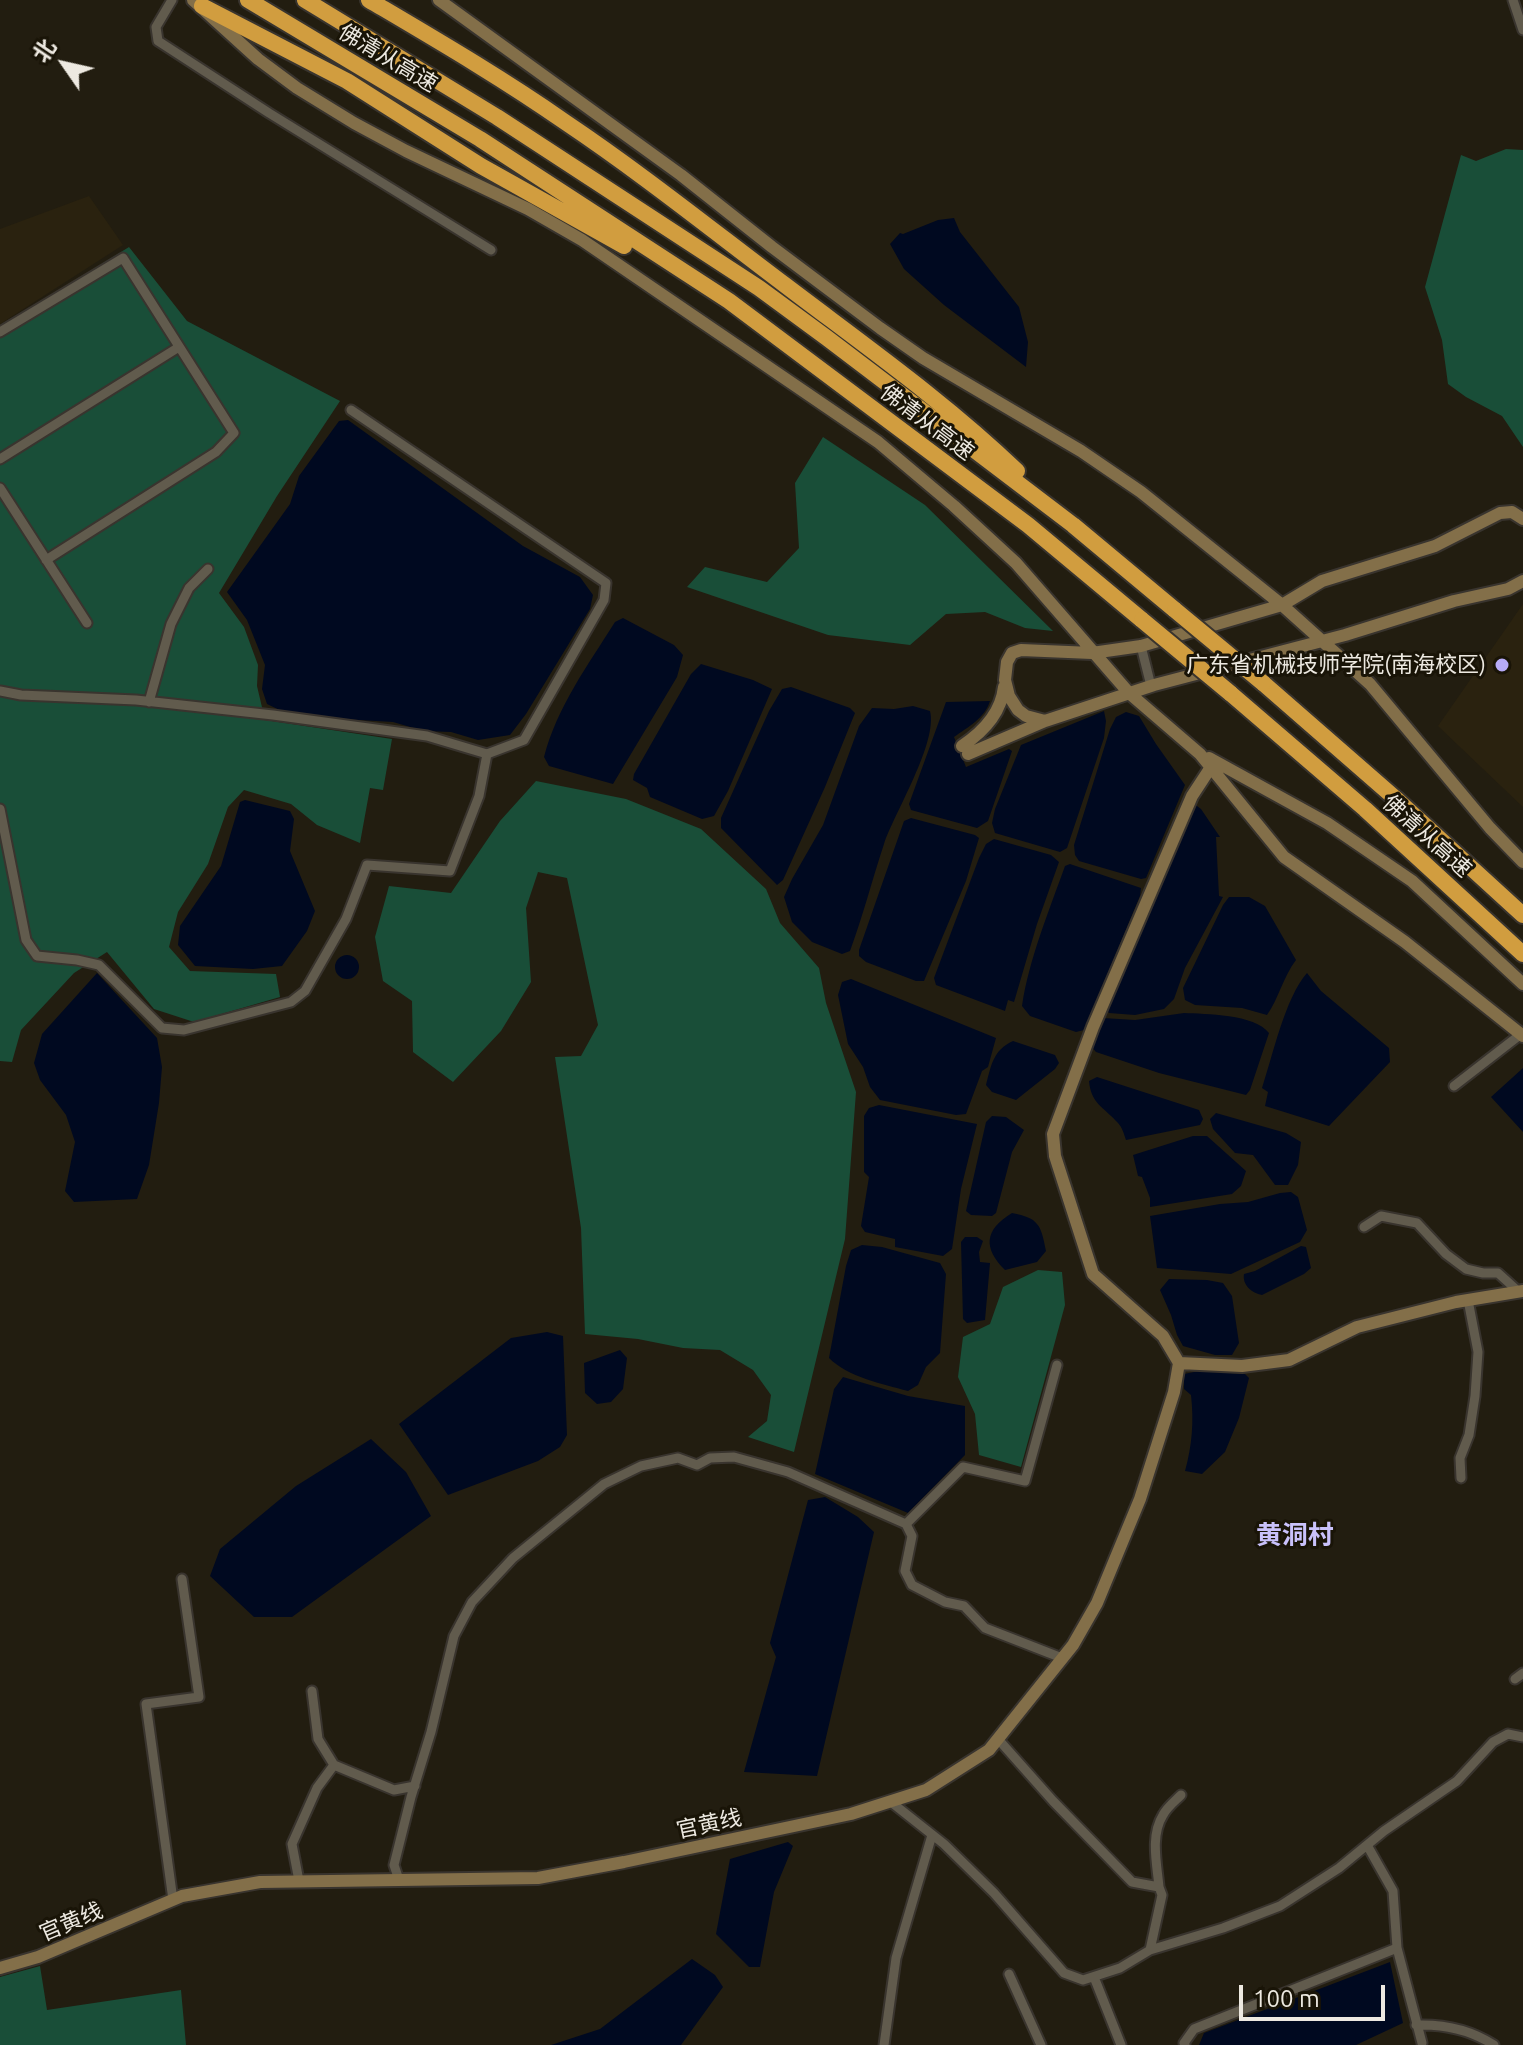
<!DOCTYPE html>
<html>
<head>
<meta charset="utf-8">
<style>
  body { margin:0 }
  #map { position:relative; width:1523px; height:2045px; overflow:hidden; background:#221d10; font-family:Ubuntu,"Noto Sans SC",sans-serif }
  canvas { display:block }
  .north { position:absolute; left:24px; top:24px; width:80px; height:80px; -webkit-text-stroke:6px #191407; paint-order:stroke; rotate:304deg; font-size:22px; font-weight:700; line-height:32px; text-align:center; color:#ede9e1 }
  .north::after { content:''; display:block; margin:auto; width:28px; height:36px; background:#ede9e1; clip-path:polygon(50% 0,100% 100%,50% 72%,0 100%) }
  .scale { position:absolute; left:1239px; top:1985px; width:146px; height:36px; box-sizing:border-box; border:4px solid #ede9e1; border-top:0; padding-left:10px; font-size:24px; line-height:28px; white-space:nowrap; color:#ede9e1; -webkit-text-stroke:6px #191407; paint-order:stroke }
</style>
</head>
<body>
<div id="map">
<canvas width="1523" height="2045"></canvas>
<div class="north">北</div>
<div class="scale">100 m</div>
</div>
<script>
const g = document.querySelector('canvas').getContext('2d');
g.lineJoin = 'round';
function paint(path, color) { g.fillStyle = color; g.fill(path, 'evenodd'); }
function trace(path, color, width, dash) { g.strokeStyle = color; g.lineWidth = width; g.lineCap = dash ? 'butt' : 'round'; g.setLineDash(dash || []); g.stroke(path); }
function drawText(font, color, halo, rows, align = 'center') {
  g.font = font + ' Ubuntu,"Noto Sans SC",sans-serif'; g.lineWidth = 6; g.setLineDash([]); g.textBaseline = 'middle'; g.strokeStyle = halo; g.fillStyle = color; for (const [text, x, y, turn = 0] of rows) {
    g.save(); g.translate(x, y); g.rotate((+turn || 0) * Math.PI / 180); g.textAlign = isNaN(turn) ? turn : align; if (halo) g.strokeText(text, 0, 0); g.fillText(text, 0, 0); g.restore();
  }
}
paint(new Path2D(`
  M89,196L123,245L0,324V229Z
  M1523,604V807L1438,726Z`), '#2a220f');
paint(new Path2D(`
  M1506,149L1523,150V447L1502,416L1466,397L1448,384L1442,340L1425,287L1461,155L1476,161Z
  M129,247L187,321L340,401L277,496L219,593L244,627L258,665L257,686L265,720L392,739L383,790L370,788L360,843L317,825L291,804L244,790L228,807L208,864L178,912L169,947L190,971L276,974L280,997L194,1022L154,1009L107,952L74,973L21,1030L12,1062L0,1061V327Z
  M823,437L925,505L1053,631L1025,628L985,612L946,614L910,645L828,635L687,587L705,567L767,582L799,548L795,483Z
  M536,781L626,799L701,829L766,889L780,923L819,968L826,1003L856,1092L845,1239L794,1452L748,1437L767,1421L771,1395L753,1370L720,1350L683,1348L638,1339L585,1334L581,1228L555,1057L581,1056L598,1025L567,878L538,872L526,908L531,982L501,1031L453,1082L413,1052L412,1001L383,981L375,937L389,886L451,893L500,821Z
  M1038,1270L1062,1272L1065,1305L1021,1467L979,1455L975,1414L958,1377L963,1337L990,1324L1003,1287Z
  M40,1966L47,2010L181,1990L186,2045H0V1977Z`), '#194e38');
paint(new Path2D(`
  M954,218L960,232L1019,307L1028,342L1026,367L944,305L904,269L890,244L900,233L903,234L938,220Z
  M348,420L523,546L580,577L593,595L590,609L526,714L510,735L478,740L451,732L424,731L393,722L292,716L267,704L262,689L265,665L247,620L227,592L290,504L299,476L339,421Z
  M623,618L674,645L683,655L677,677L613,784L549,766L544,757C557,707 588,665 615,622Z
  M701,664L753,680L772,689L728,791L714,816L702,819L650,797L647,788L633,780L634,774L691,674Z
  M791,687L850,708L855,713L825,787L783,880L777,885L721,828V818L769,711L782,689Z
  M990,701C985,718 968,727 954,737L966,767L1009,749L1012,751L988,821L977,828L911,810L909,804L946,702Z
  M913,706L930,711C938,742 895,812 884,844C872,880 863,916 850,951L842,954L812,942L792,922L784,897L792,879L823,825L859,726L872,708L894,709Z
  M1104,711L1106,721L1104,738L1067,848L1060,852L995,833L992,823L995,809L1021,745Z
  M1126,712L1139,716L1156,744L1185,785L1146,878L1141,879L1079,861L1075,855L1074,845L1110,729L1116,717Z
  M245,800L290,811L294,819L290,851L315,911L307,931L282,966L253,969L195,966L178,945L180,926L221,866L240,802Z
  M1193,803L1201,809L1220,837H1216L1219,896L1223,897L1185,968L1174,999L1164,1009L1135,1015L1109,1013L1105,1006Z
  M911,818L975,835L979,838L966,881L924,981H916L866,962L859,956V950L904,821Z
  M994,839L1051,855L1059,862L1037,924L1014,1002L1008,1000L1005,1011L936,985L934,978L979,858L986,844Z
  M1070,864L1141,888L1140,896L1084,1030L1076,1032L1030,1016L1022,1006C1029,959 1049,911 1065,866Z
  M1229,897H1249L1265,906L1296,960C1283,977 1279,998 1267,1015L1242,1008L1195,1005L1185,1000L1183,988L1223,905Z
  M335 967a12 12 0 1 1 24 0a12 12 0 1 1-24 0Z
  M97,973L157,1038L162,1067L159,1103L149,1165L137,1199L74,1202L65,1191L75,1142L66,1115L40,1080L34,1063L42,1034Z
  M1307,973L1321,991L1389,1048L1390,1062L1329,1126L1265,1106L1268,1092L1262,1088C1273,1055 1285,998 1307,973Z
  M851,979L996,1038L988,1067L982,1071L966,1114L956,1115L880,1100L870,1087L863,1067L848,1044L838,995L842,982Z
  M1184,1013C1205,1014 1255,1014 1269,1033L1250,1090L1246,1095L1159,1073L1096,1052L1090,1045L1103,1018L1135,1020Z
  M1013,1041L1055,1055L1059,1063L1055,1069L1016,1100L992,1092L986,1085C991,1066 993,1050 1013,1041Z
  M1523,1068V1132L1491,1097Z
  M1097,1077L1199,1110L1203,1119L1200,1125L1126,1140C1124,1134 1122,1127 1118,1123C1104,1107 1091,1104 1089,1081Z
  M879,1105L977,1124L961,1189L952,1249L943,1256L895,1247V1239L865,1232L861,1226L869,1177L864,1172V1116L869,1108Z
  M1216,1113L1286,1133L1301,1142L1298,1165L1288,1185H1275L1253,1155L1235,1153L1213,1129L1210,1119Z
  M992,1116L1006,1117L1024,1130L1012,1152L996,1213L992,1216L971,1215L966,1211L986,1122Z
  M1193,1136H1207L1246,1171L1241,1186L1232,1194L1150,1207V1198L1142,1177L1138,1176L1133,1155Z
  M1291,1192L1298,1197L1307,1230L1300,1242L1231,1274L1157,1268L1150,1216L1220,1204L1248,1202L1280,1193Z
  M1012,1213C1039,1218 1041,1225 1046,1251L1037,1262L1005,1270C983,1248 984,1230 1012,1213Z
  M965,1237H977L983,1241L979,1252L980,1262L990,1263L985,1320L967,1323L963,1319L961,1242Z
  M862,1245L882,1247L940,1263L946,1274L940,1353L926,1367L918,1385L908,1391C882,1384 848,1377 829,1358L846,1266L851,1250Z
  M1301,1246L1306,1247L1311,1268L1304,1274L1262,1295C1252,1293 1242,1285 1244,1274L1255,1271Z
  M1169,1279L1207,1280L1223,1283L1232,1296L1239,1343L1232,1355H1215L1183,1346L1177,1335L1171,1315L1160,1290Z
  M547,1332L563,1336L567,1435L560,1447L538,1461L448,1495L399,1424L511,1338Z
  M620,1350L627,1358L623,1389L611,1402L597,1404L585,1393L584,1363Z
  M1199,1371L1245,1374L1249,1378L1239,1418L1225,1452L1202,1474L1185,1471C1192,1445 1194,1422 1191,1395L1184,1389V1374Z
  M843,1377L908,1396L965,1406V1455L908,1513L815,1474L834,1389Z
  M371,1439L406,1472L431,1516L292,1617H254L210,1576L220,1549L296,1486Z
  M825,1497L858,1517L874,1532L817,1776L744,1772L776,1657L770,1643L808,1500Z
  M788,1842L793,1846L774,1892L760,1967H749L716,1934L730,1859Z
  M692,1959L715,1975L723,1987L681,2045H551L600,2029Z
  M1390,1962L1403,2023L1356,2045H1199L1204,2033Z`), '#000920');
const street = new Path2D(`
  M172,0L156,27L158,41L269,113L491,250
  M1513,0L1523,30
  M0,332L123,258L234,433L216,452L46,560
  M0,459L179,347
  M0,488L87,623
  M1141,646L1151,686
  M0,691L21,695L136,700L273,715L427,736L487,754
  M149,702L171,624L189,588L208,569
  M0,809L26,940L37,956L77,960L99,965L162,1028L184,1030L291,1002L305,991L346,919L367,865L450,871L479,796L487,754L524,740L604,600L606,583L351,410
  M1454,1086L1521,1034
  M1364,1227L1381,1216L1417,1223L1446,1254L1466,1269L1483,1273H1498L1519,1292
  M1461,1478L1460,1458L1469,1435L1475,1396L1478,1352L1468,1300
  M906,1524L963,1467L1025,1481L1057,1365
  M1515,1679L1523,1673
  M312,1691L318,1739L334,1765
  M998,1739L1053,1801L1132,1882L1159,1887L1162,1895L1150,1950
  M891,1802L944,1844L994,1893L1064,1973L1083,1980L1120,1968L1150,1950L1223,1928L1280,1906L1339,1868L1384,1831L1457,1781L1493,1742L1508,1734L1523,1737
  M1367,1845L1393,1891L1397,1948L1422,2043
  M399,1880L394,1865L411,1797L431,1732L454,1636L472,1602L513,1558L604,1484L641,1466L678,1458L697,1465L710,1458L734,1457L788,1472L906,1524L912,1536L905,1571L912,1585L945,1602L964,1606L985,1628L1062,1658
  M299,1881L292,1844L317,1788L334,1765L394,1790L415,1786
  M1159,1887C1157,1864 1150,1836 1163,1815C1167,1807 1175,1801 1181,1795
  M173,1900L146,1704L199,1697L182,1579
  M1009,1974L1041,2045
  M1094,1977L1121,2045
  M1416,2025C1443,2024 1471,2030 1494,2045
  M884,2045L896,1958L932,1835
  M1185,2045L1184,2043L1194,2029L1397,1948`);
const secondary = new Path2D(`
  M193,0L258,59L297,88L354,123L406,151L528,209L582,240L878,442L954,506L1016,563L1129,693L1200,754L1284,857L1405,942L1523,1036
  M439,0L681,175L772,247L880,328L923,358L1081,451L1141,492L1282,605L1370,684L1490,828L1523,862
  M1523,519L1512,512L1500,513L1435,546L1322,581L1282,605L1141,646L1092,653L1021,650L1012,653L1007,662L1005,680L1009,696L1018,710L1026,716L1045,721L1154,685L1345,635L1454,601L1508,589L1523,581
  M962,746C983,732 1001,714 1004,687
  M968,754L1045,721
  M1209,758L1327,823L1412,881L1523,984
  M1179,1363L1163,1336L1093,1274L1055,1156L1053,1134L1093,1027L1192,796L1211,767
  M1179,1363L1242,1366L1289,1360L1357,1327L1456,1302L1523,1291
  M0,1968L38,1957L182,1896L260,1882L538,1878L624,1862L851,1814L926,1790L989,1750L1073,1645L1097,1603L1140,1499L1174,1392L1179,1363`);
const highway = new Path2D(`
  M248,0L480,139L729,301L1028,525L1142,620
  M305,0L497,117L759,288L827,338L1073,525L1175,610
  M369,0C435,39 502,78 565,122C641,173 712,230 785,285C864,345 945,402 1017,471
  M202,6L347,81L481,166L624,246
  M1263,683L1396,799L1523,915
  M1230,693L1365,809L1523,954`);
trace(street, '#39342e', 13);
trace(secondary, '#39342e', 16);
trace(highway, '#39342e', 20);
trace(street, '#615b4d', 9);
trace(secondary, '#836f49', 12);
trace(highway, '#d19d3f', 16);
const highwayBridge = new Path2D(`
  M1175,610L1263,683
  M1142,620L1230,693`);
trace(highwayBridge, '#39342e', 20, []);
trace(highwayBridge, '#d19d3f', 16);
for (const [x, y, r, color] of [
  [1502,665,8,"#b7abf8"]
]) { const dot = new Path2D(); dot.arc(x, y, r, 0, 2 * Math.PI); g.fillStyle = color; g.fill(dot); trace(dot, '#191407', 3); }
drawText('22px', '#ede9e1', '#191407', [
  ["佛清从高速",388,58,31],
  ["佛清从高速",927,422,37],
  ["佛清从高速",1427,836,42],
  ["官黄线",709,1824,-12],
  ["官黄线",71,1922,-23]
]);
drawText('22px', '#ede9e1', '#191407', [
  ["广东省机械技师学院(南海校区)",1486,665]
], 'right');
drawText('bold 26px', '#c9c1fb', '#191407', [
  ["黄洞村",1295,1535]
]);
</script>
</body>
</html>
